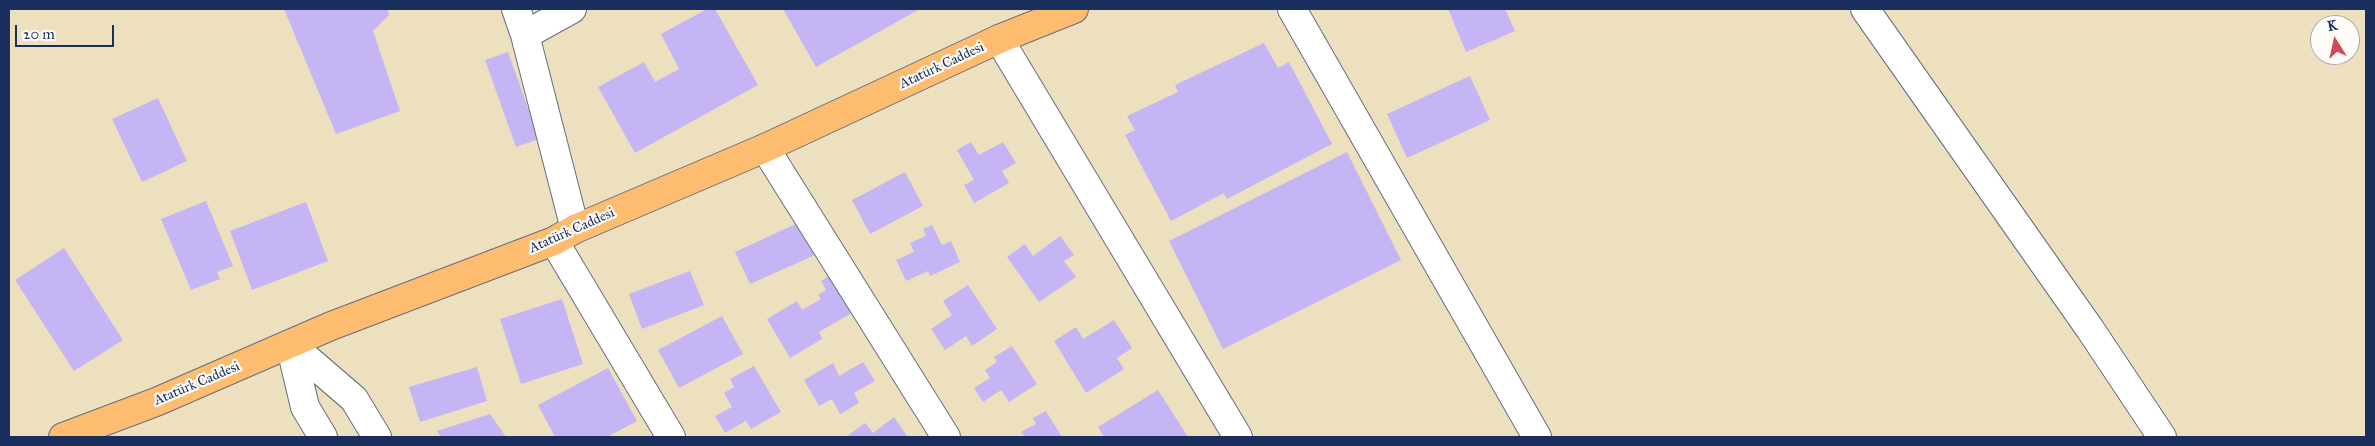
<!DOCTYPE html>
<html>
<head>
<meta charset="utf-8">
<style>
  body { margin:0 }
  #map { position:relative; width:2375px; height:446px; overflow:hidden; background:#ede0be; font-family:"IM FELL Great Primer",serif }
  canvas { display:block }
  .frame { position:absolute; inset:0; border:10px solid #1b2f5e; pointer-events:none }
  .north { position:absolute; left:2310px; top:15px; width:50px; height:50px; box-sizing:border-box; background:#fdfcf7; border:1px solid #a3aaba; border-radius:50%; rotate:350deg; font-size:14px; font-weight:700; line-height:20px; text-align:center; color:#1b2f5e }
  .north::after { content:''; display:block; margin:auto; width:18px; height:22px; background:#d1495b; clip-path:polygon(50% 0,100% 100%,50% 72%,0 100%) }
  .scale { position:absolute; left:15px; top:25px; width:99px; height:22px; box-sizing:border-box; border:2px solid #1b2f5e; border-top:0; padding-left:6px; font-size:15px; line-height:18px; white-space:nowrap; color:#1b2f5e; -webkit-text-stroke:4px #fdfcf7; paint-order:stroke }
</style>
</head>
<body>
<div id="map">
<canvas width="2375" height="446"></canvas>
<div class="frame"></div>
<div class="north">K</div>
<div class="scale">20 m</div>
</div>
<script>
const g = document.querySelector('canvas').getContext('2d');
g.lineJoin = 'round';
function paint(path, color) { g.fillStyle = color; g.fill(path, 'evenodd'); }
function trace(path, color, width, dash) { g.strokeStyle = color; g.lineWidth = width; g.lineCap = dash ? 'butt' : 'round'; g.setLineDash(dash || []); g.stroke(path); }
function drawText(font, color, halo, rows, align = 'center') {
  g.font = font + ' "IM FELL Great Primer",serif'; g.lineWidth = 4.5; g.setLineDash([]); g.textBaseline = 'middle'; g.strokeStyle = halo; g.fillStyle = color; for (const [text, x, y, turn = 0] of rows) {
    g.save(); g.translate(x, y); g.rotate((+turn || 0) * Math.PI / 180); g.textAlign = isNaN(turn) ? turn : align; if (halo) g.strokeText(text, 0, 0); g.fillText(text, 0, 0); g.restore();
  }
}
paint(new Path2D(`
  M284,9H387L389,15L373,31L400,111L336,134Z
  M707,9H715L758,85L635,153L598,87L644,62L655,82L679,69L661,34Z
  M783,9H920L816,67Z
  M1448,9H1505L1515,31L1466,52Z
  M1264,43L1278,68L1289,62L1332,144L1227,199L1224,193L1171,221L1125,135L1135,130L1127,116L1178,92L1175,85Z
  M508,52L539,139L516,147L485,60Z
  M1470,76L1490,120L1407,158L1387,114Z
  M158,98L187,161L142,182L112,119Z
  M971,142L979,155L1003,142L1016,163L1002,171L1009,183L974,203L964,185L974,180L957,150Z
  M1347,152L1401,260L1223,349L1169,241Z
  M905,172L923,206L870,234L852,200Z
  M206,201L233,266L217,272L220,279L191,290L161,219Z
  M306,202L328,261L252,290L230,231Z
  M800,222L815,255L750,284L735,252Z
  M932,225L942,245L951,241L960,262L930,276L928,271L906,281L896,260L914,252L910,243L926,236L923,229Z
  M1060,236L1074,255L1064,261L1076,277L1039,302L1007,257L1025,244L1033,256Z
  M64,248L123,340L74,371L15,280Z
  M690,271L704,305L642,329L629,294Z
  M830,275L852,313L819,332L822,339L790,358L767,319L797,301L802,310L821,299L818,295L826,290L821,281Z
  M968,285L997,329L972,346L966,336L945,350L931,329L952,315L943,301Z
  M562,299L583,364L521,384L500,319Z
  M722,316L743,354L679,388L658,350Z
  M1114,320L1132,348L1117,358L1124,369L1086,393L1054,341L1076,327L1083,339Z
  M1012,346L1037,384L1009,402L1001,390L983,402L974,388L990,378L985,370L997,362L994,357Z
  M863,362L875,381L854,393L859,403L840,414L832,399L819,406L804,380L833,363L839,376Z
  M754,366L781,412L751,429L746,421L725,433L715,416L732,407L724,393L734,387L730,379Z
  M477,367L487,401L420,422L409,387Z
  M608,368L637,421L607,437H555L538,405Z
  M1158,390L1188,437H1104L1098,427Z
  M1046,411L1062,437H1025L1021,432L1036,424L1033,418Z
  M490,414L506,437H441L437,431Z
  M894,417L907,436L905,437H846L865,423L873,433Z`), '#c5b5f4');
const minor = new Path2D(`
  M516,9L525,35L575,229
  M1292,9L1537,437
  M1865,9L2090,329L2162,437
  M525,35L572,9
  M999,39L1238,437
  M765,148L946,437
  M554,241L671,437
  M290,344L354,399L377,437
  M290,344L305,407L323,437`);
const major = new Path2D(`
  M63,437L156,402L331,326L554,241L575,229L765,148L999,39L1074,9`);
trace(minor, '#646d80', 30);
trace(major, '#646d80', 30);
trace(minor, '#fff', 28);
trace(major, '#febc70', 28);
drawText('14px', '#1b2f5e', '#fdfcf7', [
  ["Atatürk Caddesi",942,66,-25],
  ["Atatürk Caddesi",572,231,-24],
  ["Atatürk Caddesi",197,384,-23]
]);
</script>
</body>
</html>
